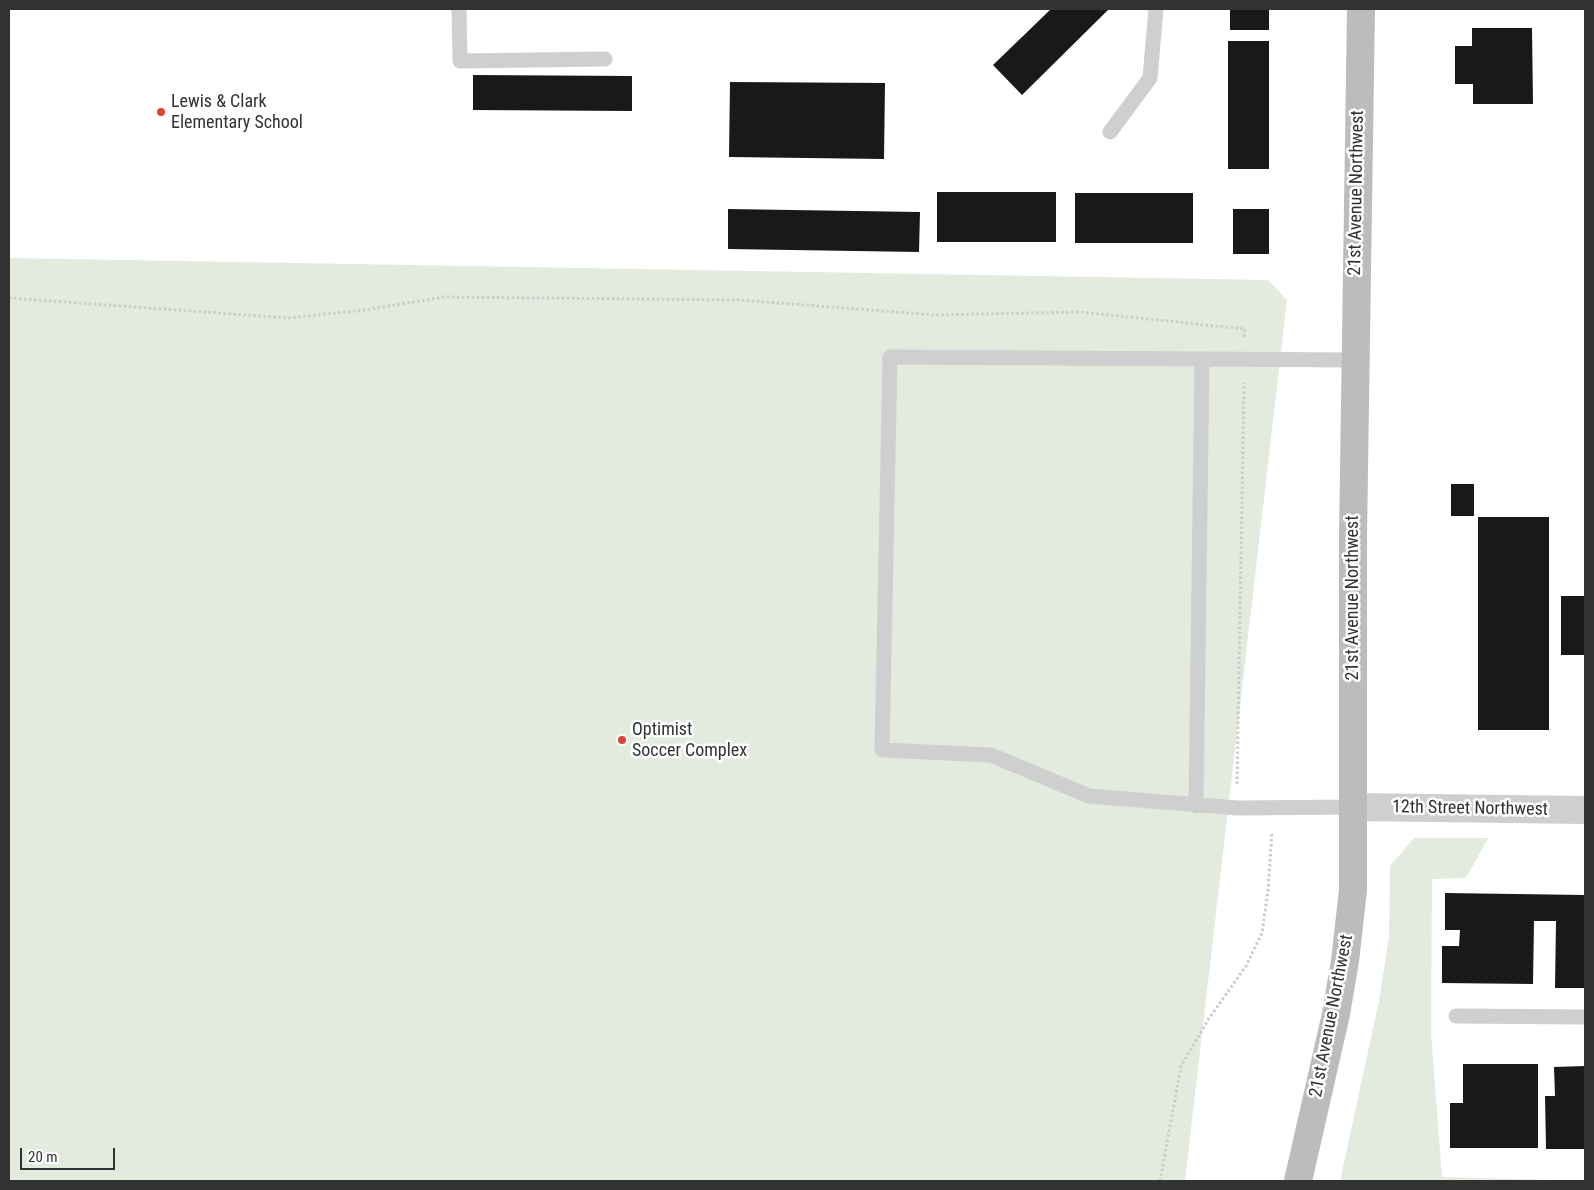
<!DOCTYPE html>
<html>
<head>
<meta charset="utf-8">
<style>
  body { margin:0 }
  #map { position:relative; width:1594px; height:1190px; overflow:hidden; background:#fff; font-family:"Roboto Condensed",sans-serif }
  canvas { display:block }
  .frame { position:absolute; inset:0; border:10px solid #323232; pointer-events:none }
  .scale { position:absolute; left:20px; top:1148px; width:95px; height:22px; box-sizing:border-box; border:2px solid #323232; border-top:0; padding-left:6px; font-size:15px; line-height:18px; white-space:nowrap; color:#323232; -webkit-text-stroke:4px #fff; paint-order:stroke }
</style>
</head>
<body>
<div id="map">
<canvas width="1594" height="1190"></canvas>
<div class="frame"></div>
<div class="scale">20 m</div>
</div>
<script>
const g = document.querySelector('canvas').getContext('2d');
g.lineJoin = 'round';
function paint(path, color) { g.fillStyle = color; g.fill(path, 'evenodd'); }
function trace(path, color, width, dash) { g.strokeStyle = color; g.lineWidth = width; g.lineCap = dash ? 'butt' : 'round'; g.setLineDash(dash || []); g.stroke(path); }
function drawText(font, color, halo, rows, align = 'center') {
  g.font = font + ' "Roboto Condensed",sans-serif'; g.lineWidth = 5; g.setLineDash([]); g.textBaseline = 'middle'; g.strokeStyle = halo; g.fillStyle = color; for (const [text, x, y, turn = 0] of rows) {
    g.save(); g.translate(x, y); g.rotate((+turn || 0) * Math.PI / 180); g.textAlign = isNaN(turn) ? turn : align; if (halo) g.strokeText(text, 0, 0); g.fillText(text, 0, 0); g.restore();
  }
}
paint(new Path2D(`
  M9,258L1268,280L1287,300L1185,1181H9Z
  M1414,838H1488L1466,878L1432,879L1431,1032L1442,1177L1585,1181H1340L1379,1001L1389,937L1390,866Z`), '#e3ebde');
paint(new Path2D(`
  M1051,9H1109L1022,95L993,65Z
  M1230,9H1269V30H1230Z
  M1472,28H1532L1533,104H1473V84H1455V46H1472Z
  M1228,41H1269V169H1228Z
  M473,75L632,76V111L473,110Z
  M730,82L885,83L884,159L729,157Z
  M937,192H1056V242H937Z
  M1075,193H1193V243H1075Z
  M728,209L920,212L919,252L728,249Z
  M1233,209H1269V254H1233Z
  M1451,484H1474V516H1451Z
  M1478,517H1549V730H1478Z
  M1561,596H1585V655H1561Z
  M1445,893L1585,895V988H1555L1556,921H1534L1533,984L1442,983V946H1459L1460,930H1445Z
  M1463,1064H1538V1148H1450V1103H1463Z
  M1585,1066V1149H1546L1545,1096H1555L1554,1067Z`), '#191919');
trace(new Path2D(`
  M9,298L289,318L364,310L444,297L739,300L935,315L1080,312L1245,329L1244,337
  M1237,784L1244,383
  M1160,1181L1181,1066L1208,1020L1246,966L1262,933L1268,891L1272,832`), '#ccc', 3, [2.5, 2.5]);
trace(new Path2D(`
  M459,9L460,61L605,59
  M1110,132L1150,78L1156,9
  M1196,806L1202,359
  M1354,807L1237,808L1089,796L991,755L882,750L890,357L1355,360
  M1456,1016L1585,1017`), '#cfcfcf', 15);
trace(new Path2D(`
  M1354,807L1585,810`), '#cfcfcf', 28);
trace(new Path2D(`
  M1298,1181L1336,1014L1345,961L1353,890V535L1361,9`), '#bcbcbc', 28);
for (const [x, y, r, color] of [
  [161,112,5,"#e1433b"],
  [622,740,5,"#e1433b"]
]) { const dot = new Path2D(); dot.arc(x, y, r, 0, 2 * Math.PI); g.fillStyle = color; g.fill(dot); trace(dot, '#fff', 2); }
drawText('18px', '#323232', '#fff', [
  ["Lewis & Clark",171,102],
  ["Elementary School",171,123],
  ["Optimist",632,730],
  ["Soccer Complex",632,751]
], 'left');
drawText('18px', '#323232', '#fff', [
  ["21st Avenue Northwest",1357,193,-89],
  ["21st Avenue Northwest",1353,598,-90],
  ["12th Street Northwest",1470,809,1],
  ["21st Avenue Northwest",1332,1016,-79]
]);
</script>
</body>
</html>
